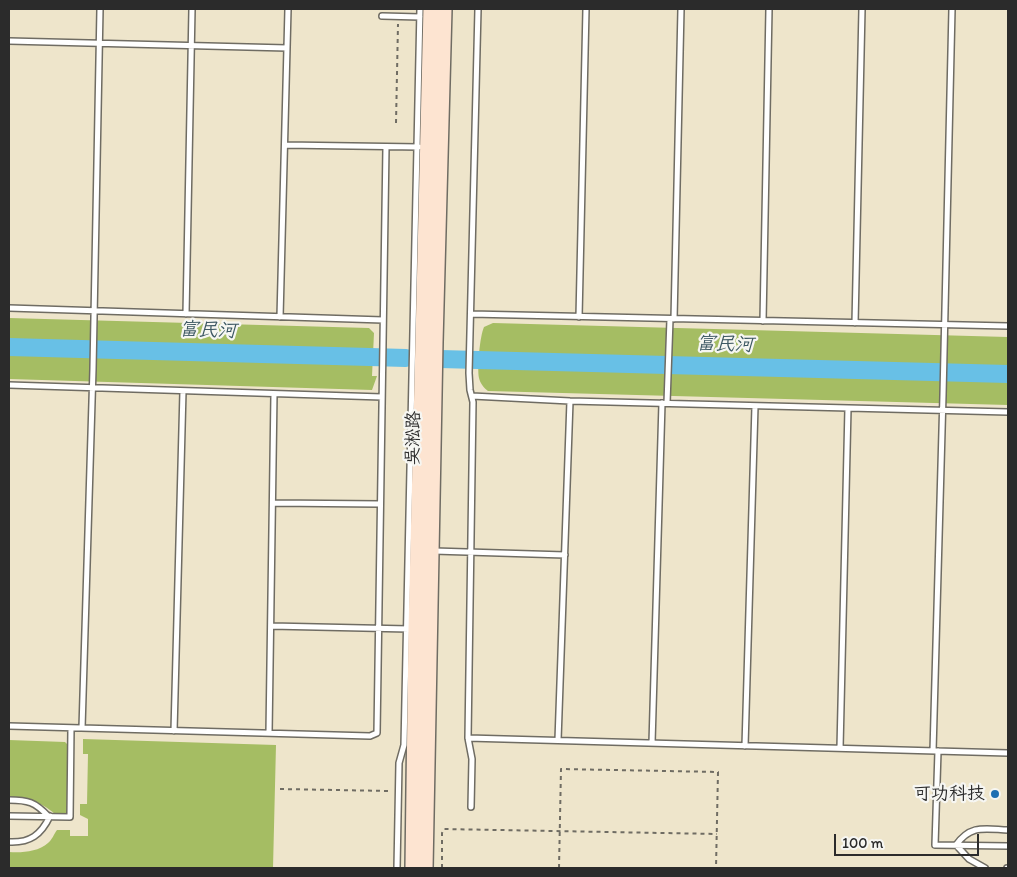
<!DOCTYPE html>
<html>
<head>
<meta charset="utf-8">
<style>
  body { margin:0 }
  #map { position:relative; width:1017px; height:877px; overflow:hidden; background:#eee5cb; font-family:Itim,sans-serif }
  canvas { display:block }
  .frame { position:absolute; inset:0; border:10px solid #2b2b2b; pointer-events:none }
  .scale { position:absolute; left:834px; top:834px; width:145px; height:22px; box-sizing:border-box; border:2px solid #2b2b2b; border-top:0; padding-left:6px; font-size:15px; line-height:18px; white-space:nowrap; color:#2b2b2b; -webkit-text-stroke:4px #f6f6f2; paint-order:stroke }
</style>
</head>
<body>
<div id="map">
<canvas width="1017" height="877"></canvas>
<div class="frame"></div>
<div class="scale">100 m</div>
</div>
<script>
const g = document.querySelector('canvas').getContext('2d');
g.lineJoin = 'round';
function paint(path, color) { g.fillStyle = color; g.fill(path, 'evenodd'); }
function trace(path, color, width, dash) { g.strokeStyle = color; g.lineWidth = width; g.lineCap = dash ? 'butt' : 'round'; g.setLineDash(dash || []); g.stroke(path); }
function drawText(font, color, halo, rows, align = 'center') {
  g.font = font + ' Itim,"LXGW WenKai TC",sans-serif'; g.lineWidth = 4.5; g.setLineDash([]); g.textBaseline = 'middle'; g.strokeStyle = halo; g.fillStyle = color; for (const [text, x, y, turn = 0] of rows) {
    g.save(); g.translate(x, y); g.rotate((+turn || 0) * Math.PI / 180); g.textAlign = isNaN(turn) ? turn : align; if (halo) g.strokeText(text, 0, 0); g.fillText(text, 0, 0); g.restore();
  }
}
paint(new Path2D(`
  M9,318L369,328L374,333L372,376H377L372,390L9,379Z
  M493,323L1008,337V405L488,391C484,388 480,383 479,378C477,367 480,336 484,327Z
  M83,739L276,745L273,868H9V852C21,853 38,852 48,843C52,840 54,834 57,830H70V836H88V819L80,815V804H87L88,754H83Z
  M9,740L65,742L67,744V815L55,814C39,800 29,800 9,799Z`), '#a5bd63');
trace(new Path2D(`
  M9,347L406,358
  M440,359L1008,374`), '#68c0e6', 18);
const lane = new Path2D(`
  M382,16L420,17
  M9,41L287,48
  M285,145L419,147
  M9,308L383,320
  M186,314L192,9
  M471,314L1008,326
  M280,317L288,9
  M579,317L586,9
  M674,319L681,9
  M763,321L769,9
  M855,323L862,9
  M9,385L382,397
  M472,396L570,401L1008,412
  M667,403L670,319
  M273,503L380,504
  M434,551L565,555
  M271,626L409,629
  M9,726L370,736L377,733L386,147
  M82,728L93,369L100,9
  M174,731L183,391
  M269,733L274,394
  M468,738L1008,753
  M558,740L570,401
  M652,743L662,403
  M745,746L755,406
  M840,748L848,408
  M933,751L943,395L952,9
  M938,751L935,845L1008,846
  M9,800C28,800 35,802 48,816
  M471,807L472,759L468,738L473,402L470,390L469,373L478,9
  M9,816L70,817L71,728
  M9,842C30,843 41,835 50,816
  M397,868L399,763L404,745L420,9
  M985,868L969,859L956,845C971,824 985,829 1008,830
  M1007,868H1008`);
const secondary = new Path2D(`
  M413,868L416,629L431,9
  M425,868L435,342L444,9`);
trace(lane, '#6f6c63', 8);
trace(secondary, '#6f6c63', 18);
trace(new Path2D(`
  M396,123L398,24
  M280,789L390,791
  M442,868V833L444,829L717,834
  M559,868L561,769L718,772L716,868`), '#6f6c63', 2, [4, 4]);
trace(lane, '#fff', 5);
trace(secondary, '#fde4d1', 15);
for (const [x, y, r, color] of [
  [995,794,5,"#1f6fb2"]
]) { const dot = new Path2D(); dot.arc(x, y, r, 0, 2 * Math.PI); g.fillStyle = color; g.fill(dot); trace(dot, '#f6f6f2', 2); }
drawText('18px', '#2b2b2b', '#f6f6f2', [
  ["吴淞路",414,438,-89]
]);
drawText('18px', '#2b2b2b', '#f6f6f2', [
  ["可功科技",985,794]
], 'right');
drawText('italic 19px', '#3d5863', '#f6f6f2', [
  ["富民河",208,331,2],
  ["富民河",725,345,2]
]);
</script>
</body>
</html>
